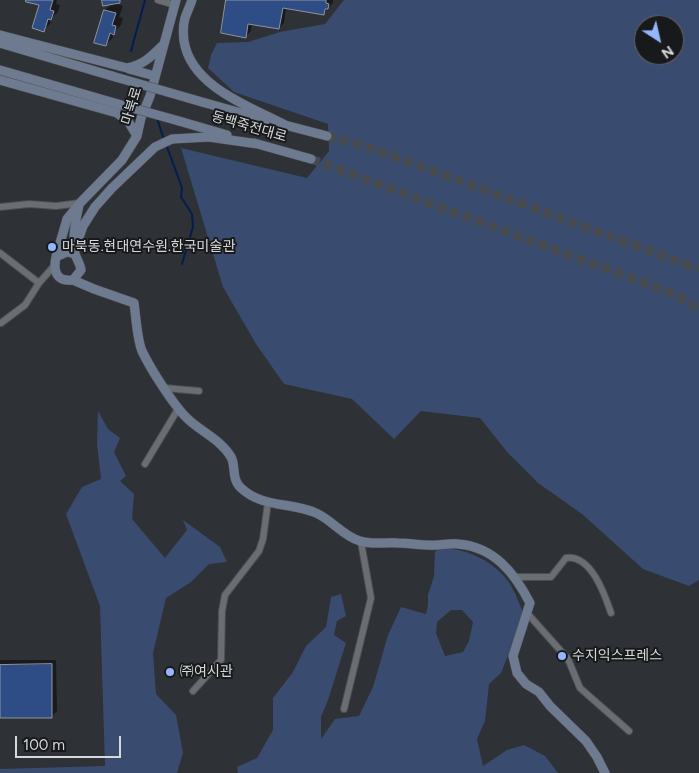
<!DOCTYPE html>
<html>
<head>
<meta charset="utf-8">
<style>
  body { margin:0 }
  #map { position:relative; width:699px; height:773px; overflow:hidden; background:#2e3135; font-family:Figtree,sans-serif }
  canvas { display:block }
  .north { position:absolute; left:634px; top:15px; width:50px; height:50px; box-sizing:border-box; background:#18191b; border:1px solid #646568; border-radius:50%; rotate:145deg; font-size:14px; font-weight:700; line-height:20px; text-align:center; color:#d6d8db }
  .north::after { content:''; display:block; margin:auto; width:18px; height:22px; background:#92b7fd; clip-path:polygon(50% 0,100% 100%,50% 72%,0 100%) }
  .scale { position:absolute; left:15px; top:736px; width:106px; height:22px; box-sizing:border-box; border:2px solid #d6d8db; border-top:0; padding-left:6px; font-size:15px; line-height:18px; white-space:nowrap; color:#d6d8db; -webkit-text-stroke:4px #18191b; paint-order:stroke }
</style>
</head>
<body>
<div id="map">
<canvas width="699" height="773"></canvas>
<div class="north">N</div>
<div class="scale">100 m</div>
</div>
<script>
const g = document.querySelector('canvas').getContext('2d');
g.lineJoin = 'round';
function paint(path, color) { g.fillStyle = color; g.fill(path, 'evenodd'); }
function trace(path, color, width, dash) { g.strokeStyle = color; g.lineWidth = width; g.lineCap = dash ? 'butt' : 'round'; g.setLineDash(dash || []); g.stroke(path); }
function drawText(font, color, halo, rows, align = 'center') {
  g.font = font + ' Figtree,"Noto Sans KR",sans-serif'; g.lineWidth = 4; g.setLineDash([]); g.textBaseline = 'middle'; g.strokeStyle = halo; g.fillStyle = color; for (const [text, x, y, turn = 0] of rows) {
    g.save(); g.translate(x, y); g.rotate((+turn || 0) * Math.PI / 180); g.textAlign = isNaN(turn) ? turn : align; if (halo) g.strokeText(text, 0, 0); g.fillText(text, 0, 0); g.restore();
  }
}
paint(new Path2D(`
  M344,0H699V580L689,586L643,569L582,514L538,483L508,453L480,418L421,411L394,439L352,399L284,384L256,344L223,287L181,148L307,178L329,151L328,124L234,92L208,68L211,55L217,43L248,42L280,32L325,24ZM644,25H674V55H644Z
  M98,411L108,429L120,438L114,452L126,476L120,481L134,494L132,519L165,558L187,530L183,520L220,547L227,562L209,564L191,582L166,598L153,653L156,694L176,715L183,753L177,773H0V769L105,766L100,606L66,514L82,487L101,479L97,444Z
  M440,548C466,548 495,561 510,584C515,592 519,603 523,612L519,628L501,673L489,684L485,721L477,739L483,766L507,750L524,745L545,756L558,773H238L237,767L257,758L273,730V698L293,672L306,646L326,627L331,597L341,594L346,616L337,621L334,635L346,643L328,700L321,717V739L335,719L359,716L373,687L388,635L401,607L426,614L428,605V595L434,576L435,552ZM451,610H462L473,622L469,641L463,652L445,656L436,633L437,622Z`), '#394c6f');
paint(new Path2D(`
  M26,0H57L56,4L60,5L58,12L52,17L50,24L43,30L40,5Z
  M103,0H118L114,3L123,6L119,17L123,18L121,25L115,31L113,37L106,45L105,10L112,3Z
  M227,0H333V3L323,14L286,8L284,23L279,28L252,23L251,31L246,36Z
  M0,660H56L57,711L52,716L0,717Z`), '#0007');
trace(new Path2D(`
  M131,51L145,0
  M157,118L164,140
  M166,144L182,188L181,197L192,214L193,227L182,264`), '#041d51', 2);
const building = new Path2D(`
  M26,0H53L50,10L54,11L51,20L48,19L44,32L32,28L39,5L26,2Z
  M102,0H120V3L103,6Z
  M226,0H326V3L329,4L328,9H325L324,15L283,8L279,29L248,24L246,38L221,33Z
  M104,10L116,13L112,25L116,26L114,35L110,33L106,46L94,43Z
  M52,664V718H0V665Z`);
paint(building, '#2e4c85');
trace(building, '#91949a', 1);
trace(new Path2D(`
  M327,136L368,147L699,269
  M311,159L677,295L699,310`), '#474a4e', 9, [9, 4.5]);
const street = new Path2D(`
  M158,0L175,5
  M0,207L29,204L56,206L80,203
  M0,253L39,283
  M1,323L25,305L39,283L54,266
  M165,388L199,391
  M145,464L178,409
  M515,577H551L566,558C591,554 605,595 611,613
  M527,613L568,659L580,688L629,731
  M193,691L221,660L222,611L225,595L259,551L263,539L268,502
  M344,709L371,598L361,542`);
const secondary = new Path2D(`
  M192,0C190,6 187,12 185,18C183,25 183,33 184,41C191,87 251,107 287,126
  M0,35L127,68C143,65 151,57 163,45
  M0,43L112,76
  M129,69L155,76
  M0,70L125,106
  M0,80L117,113L128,121L137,136
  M202,102L266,120
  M179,121L227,135
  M281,124L327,136
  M254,143L311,159
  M75,249L83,226L95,207L112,188L155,147L172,139L209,137L258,144
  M75,254L67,252L56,257C53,271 56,282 73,280L81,270C80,263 77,260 75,254C72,241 76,218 79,205
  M56,257L67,219L80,203L122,160L137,136L141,118L150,96L176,0
  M73,280L94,289L134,303C136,317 137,339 142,351C150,368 175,408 189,420C202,432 222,441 231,457C236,465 231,479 241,488C262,508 291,502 316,513C332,520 343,536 360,541C371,545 386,542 398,543C408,543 418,545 428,545C438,546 448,543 458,544C494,547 514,572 530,603L513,656L517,673L526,684L539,692L550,706L586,741L597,757L605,773`);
trace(street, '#4c4e52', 8);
trace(secondary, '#4c4e52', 10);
trace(street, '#6a6d72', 6);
trace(secondary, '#6e7a90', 9);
const secondaryBridge = new Path2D(`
  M112,76L202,102
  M125,106L179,121`);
trace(secondaryBridge, '#4c4e52', 10, []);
trace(secondaryBridge, '#6e7a90', 9);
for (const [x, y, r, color] of [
  [52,247,5,"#92b7fd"],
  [562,656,5,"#92b7fd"],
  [170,672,5,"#92b7fd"]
]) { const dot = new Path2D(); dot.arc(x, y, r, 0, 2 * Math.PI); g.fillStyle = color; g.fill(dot); trace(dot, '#18191b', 2); }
drawText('14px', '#d6d8db', '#18191b', [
  ["마북로",132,106,-73],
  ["동백죽전대로",249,127,16]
]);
drawText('14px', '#d6d8db', '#18191b', [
  ["마북동.현대연수원.한국미술관",62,247],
  ["수지익스프레스",572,656],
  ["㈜여시관",180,672]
], 'left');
</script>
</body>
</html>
